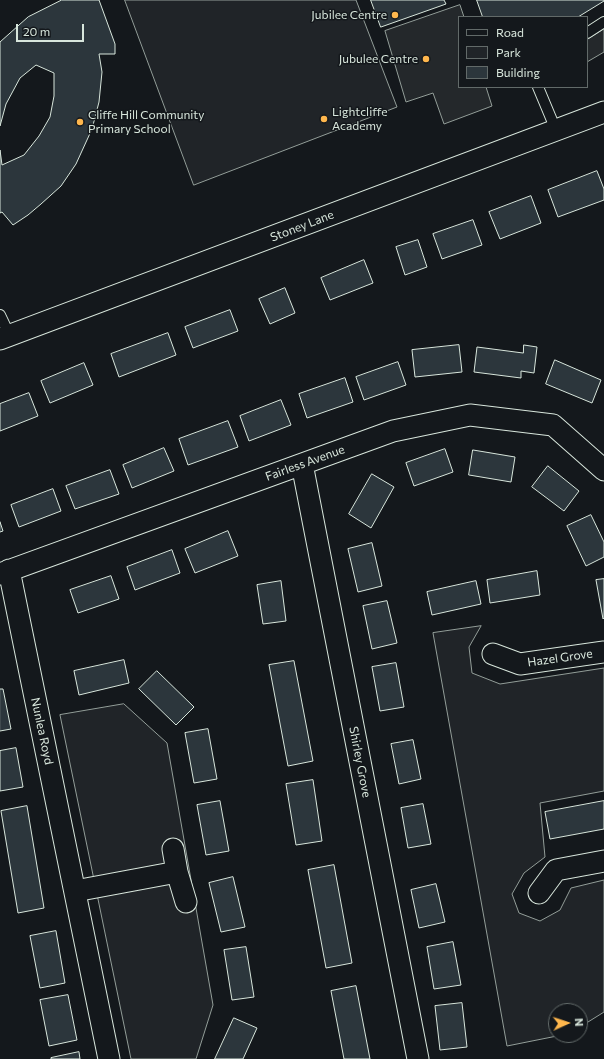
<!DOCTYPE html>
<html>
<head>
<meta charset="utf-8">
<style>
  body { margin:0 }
  #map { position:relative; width:604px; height:1059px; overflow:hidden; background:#14181c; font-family:Commissioner,sans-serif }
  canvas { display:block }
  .legend { position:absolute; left:458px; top:16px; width:130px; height:72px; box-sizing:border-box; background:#14181c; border:1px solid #626a69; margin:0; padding:5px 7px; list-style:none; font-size:12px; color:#d8e6dc }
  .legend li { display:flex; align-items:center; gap:8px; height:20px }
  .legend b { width:20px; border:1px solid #626a69 }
  .north { position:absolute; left:548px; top:1003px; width:40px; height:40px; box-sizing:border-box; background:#14181c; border:1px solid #626a69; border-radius:50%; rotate:87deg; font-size:11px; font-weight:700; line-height:16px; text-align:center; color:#d8e6dc }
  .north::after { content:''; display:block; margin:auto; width:14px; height:18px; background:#ffb74d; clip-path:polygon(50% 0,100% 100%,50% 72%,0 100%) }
  .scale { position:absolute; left:16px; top:24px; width:68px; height:18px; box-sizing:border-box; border:2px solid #d8e6dc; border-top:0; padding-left:5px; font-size:12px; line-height:14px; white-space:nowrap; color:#d8e6dc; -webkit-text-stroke:3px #14181c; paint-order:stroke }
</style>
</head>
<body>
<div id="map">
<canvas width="604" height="1059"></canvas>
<ul class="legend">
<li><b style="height:5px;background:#14181c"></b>Road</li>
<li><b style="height:11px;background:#202428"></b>Park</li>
<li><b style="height:11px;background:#2c363c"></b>Building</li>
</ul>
<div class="north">N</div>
<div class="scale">20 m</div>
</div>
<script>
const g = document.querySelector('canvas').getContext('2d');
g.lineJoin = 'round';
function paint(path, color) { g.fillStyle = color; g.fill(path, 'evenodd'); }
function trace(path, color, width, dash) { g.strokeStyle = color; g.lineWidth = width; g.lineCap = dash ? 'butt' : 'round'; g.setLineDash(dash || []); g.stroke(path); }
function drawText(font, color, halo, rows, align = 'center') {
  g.font = font + ' Commissioner,sans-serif'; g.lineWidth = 3; g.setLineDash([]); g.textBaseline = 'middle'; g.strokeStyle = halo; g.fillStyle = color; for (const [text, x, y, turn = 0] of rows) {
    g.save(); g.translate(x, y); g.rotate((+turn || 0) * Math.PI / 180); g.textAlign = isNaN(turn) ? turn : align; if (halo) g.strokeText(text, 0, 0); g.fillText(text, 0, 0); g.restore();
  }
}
const green = new Path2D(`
  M125,0H356L397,107L194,185Z
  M481,626L469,647L472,673L500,684L604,668V791L540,803L545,857L524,873L512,894L519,913L540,921L560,910L571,888L604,880V1012L580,1027V1011H556V1035H562L507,1046L433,633Z
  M124,704L167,743L213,1005L196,1059H131L60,715Z`);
paint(green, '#202428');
trace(green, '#939e99', 1);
const parking = new Path2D(`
  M460,5L464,17H459V87H486L492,106L444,124L433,93L406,102L385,31Z
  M604,29V52L587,62V40Z`);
paint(parking, '#24282b');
trace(parking, '#939e99', 1);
const building = new Path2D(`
  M62,0H99L115,44V54H99L102,72L99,102L92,129L76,164L61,186L41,204L28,215L13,225L2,212L0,213V150L2,165L24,155L39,136L50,117L54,96V73L36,65L20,78L6,104L0,126V42L28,17Z
  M371,0H444L446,4L381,27Z
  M477,0H604V1L578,17H483Z
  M597,171L604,189V200L558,217L548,190Z
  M531,196L541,223L500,239L489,212Z
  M473,220L482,245L442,259L433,234Z
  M418,240L427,267L405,275L396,247Z
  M364,260L373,283L330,300L321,278Z
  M285,288L295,313L270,324L259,299Z
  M230,310L238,331L193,348L185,327Z
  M168,333L176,355L119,377L111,354Z
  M459,345L462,372L415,377L412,350Z
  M524,345L537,347L534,373L521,371V378L474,372L477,347L523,353Z
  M555,360L601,380L592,403L546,384Z
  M398,362L406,385L364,400L356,377Z
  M84,363L93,385L50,403L41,381Z
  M345,378L353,402L307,418L299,394Z
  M29,393L38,416L0,431V404Z
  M281,400L291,425L249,441L240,416Z
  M228,421L238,447L188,465L179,439Z
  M164,448L174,471L132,488L123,465Z
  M445,449L453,472L414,486L406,463Z
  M473,450L515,457L511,482L469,475Z
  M548,466L579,491L564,511L532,487Z
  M110,470L119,494L75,509L66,486Z
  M372,474L394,487L371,528L349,514Z
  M53,489L61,511L19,527L11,505Z
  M591,515L604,542V557L586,566L567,526Z
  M0,522L3,531L0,532Z
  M228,531L238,556L195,573L185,549Z
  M372,543L382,586L358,592L348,549Z
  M172,550L180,573L135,590L127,567Z
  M537,571L540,595L490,603L487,580Z
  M111,576L119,599L78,613L70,590Z
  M604,579V618L603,619L596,580Z
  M281,581L286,621L263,624L257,585Z
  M476,581L481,604L432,615L427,592Z
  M387,601L397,643L372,649L363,606Z
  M124,660L129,683L79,695L74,671Z
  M294,661L313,761L288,766L269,665Z
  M396,663L404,707L380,711L372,667Z
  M157,671L194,707L176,725L139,689Z
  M0,689H3L11,729L0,731Z
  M208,729L217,779L194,783L185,733Z
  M413,740L421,779L399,784L391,744Z
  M16,748L23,787L0,791V751Z
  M313,780L322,841L296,845L286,784Z
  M220,801L229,851L206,855L197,805Z
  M604,801V829L550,839L545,812Z
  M423,804L431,844L408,848L401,808Z
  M27,806L44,908L18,913L1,811Z
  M334,865L352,963L326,968L308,870Z
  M233,877L245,927L221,932L209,883Z
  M436,884L445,922L419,928L411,890Z
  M56,931L65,983L40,988L30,936Z
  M453,942L461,985L434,989L427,947Z
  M246,947L254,997L232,1000L224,950Z
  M356,986L370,1059H344L331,991Z
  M68,995L77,1040L49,1046L40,1000Z
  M462,1003L467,1047L440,1050L435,1006Z
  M234,1018L257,1028L243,1059H215Z
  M79,1052L80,1059H51V1058Z`);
paint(building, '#2c363c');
trace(building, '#d8e6dc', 1);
const service = new Path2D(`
  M587,33L604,22
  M538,87L556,130
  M0,315L10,336`);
const minor = new Path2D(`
  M0,339L604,112
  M302,464L418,1059
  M9,570L109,1059
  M0,574L393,431L470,415L553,425L604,470
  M493,654L520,664L604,652
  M173,849L177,872L186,902
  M75,891L177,872
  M539,893L556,870L604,861`);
trace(service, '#d8e6dc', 12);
trace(minor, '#d8e6dc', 23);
trace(service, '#14181c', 10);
trace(minor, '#14181c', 21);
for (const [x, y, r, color] of [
  [395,15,4,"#ffb74d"],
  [426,59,4,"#ffb74d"],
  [324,119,4,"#ffb74d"],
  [80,122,4,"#ffb74d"]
]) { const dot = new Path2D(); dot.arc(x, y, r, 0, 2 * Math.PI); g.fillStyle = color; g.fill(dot); trace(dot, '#14181c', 1.5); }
drawText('12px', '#d8e6dc', '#14181c', [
  ["Jubilee Centre",387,15],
  ["Jubulee Centre",418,59],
  ["Lightcliffe",332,112,"left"],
  ["Academy",332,126,"left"],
  ["Cliffe Hill Community",88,115,"left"],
  ["Primary School",88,129,"left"]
], 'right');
drawText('12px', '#d8e6dc', '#14181c', [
  ["Stoney Lane",302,226,-21],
  ["Fairless Avenue",305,463,-20],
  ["Hazel Grove",560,658,-8],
  ["Nunlea Royd",42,731,78],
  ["Shirley Grove",360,762,79]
]);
</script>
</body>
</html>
